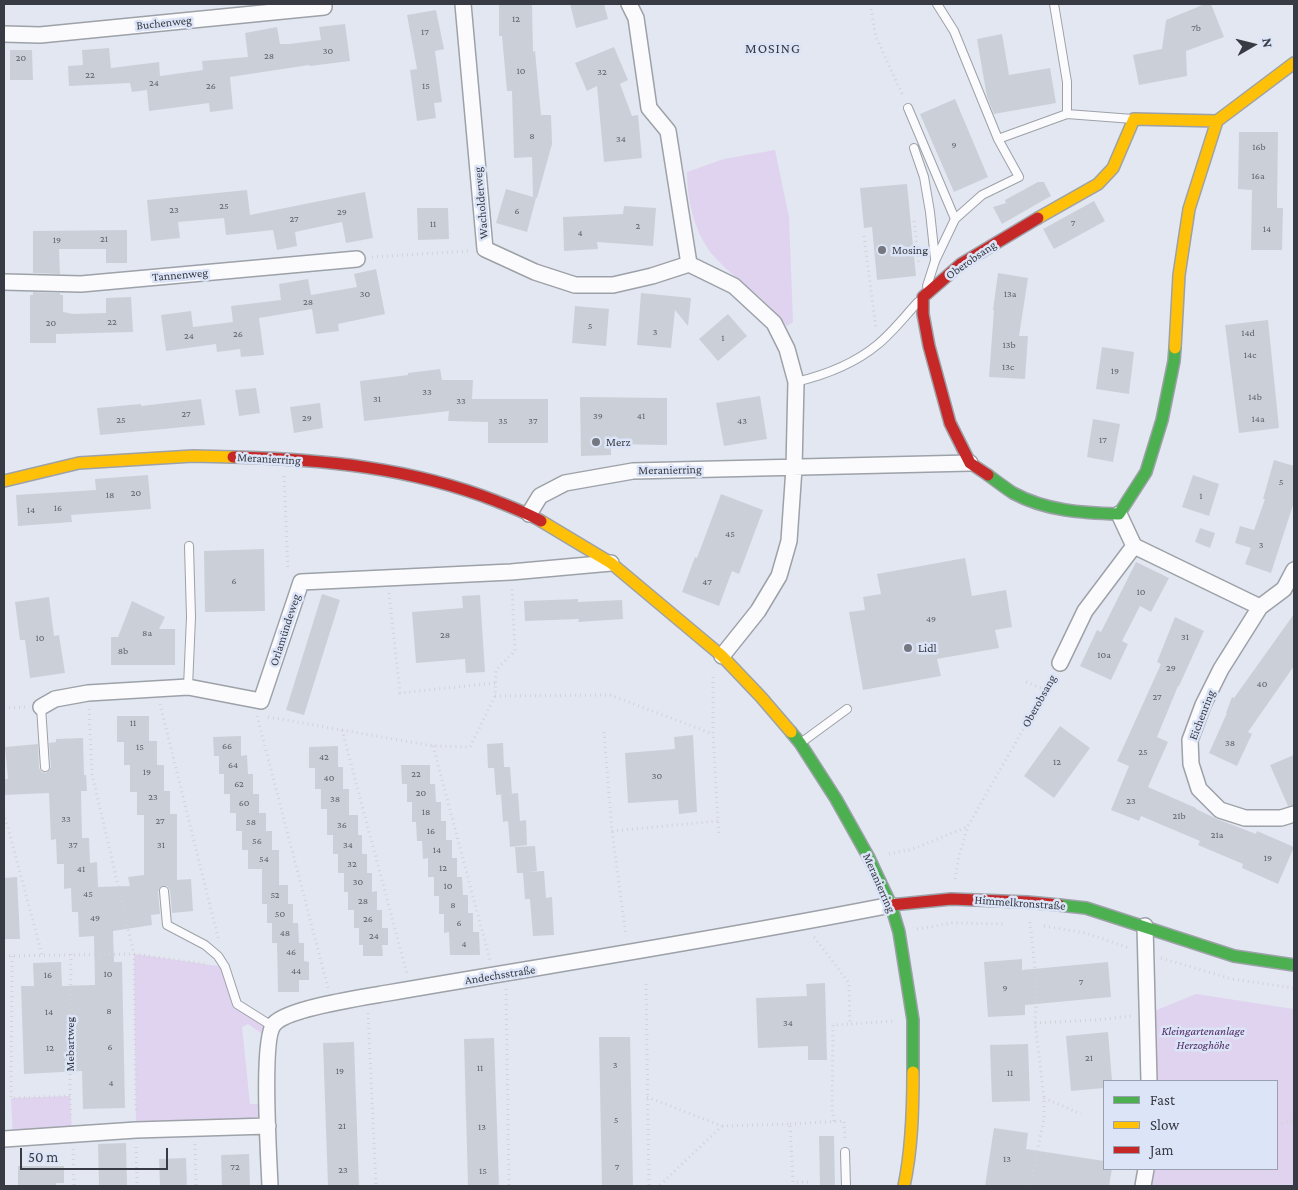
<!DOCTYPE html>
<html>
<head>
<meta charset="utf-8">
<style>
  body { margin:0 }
  #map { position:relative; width:1298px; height:1190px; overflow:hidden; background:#e2e7f1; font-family:"Crimson Pro",serif }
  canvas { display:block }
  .frame { position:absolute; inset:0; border:5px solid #383b43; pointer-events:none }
  .legend { position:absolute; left:1103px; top:1080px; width:175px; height:90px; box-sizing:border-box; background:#dce4f7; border:1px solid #9aa0af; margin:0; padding:6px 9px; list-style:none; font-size:15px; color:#383b43 }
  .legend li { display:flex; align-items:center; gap:10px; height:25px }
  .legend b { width:25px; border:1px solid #9aa0af }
  .north { position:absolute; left:1228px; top:20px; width:50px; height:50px; -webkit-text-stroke:4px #dce4f7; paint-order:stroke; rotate:82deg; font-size:14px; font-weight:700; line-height:20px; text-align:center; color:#383b43 }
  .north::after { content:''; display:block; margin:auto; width:18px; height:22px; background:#383b43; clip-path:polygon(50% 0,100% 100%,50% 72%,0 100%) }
  .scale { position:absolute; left:20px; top:1148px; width:148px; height:22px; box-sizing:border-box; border:2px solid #383b43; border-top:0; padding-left:6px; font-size:15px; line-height:18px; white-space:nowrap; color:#383b43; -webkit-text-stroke:4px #dce4f7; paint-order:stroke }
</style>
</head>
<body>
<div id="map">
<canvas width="1298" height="1190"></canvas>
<div class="frame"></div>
<ul class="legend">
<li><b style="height:6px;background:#4caf50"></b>Fast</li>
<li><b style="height:6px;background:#ffc107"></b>Slow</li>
<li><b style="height:6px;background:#c62828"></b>Jam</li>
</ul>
<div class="north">N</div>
<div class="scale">50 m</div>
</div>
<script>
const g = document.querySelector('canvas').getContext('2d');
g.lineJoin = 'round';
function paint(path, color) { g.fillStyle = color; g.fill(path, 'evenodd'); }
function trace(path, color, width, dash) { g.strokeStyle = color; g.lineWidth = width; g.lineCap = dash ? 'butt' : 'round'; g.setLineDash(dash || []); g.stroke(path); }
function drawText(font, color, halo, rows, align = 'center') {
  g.font = font + ' "Crimson Pro",serif'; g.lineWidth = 5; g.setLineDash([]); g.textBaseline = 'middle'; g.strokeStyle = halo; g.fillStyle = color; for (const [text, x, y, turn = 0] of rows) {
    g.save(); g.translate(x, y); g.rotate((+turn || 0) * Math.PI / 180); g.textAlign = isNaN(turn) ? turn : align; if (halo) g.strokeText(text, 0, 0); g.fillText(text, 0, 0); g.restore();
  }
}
paint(new Path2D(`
  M775,150L789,217L793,322L787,326C777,316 768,304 757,295C742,281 724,269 711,253C694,231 687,199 687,172L724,159Z
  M134,954L225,967L237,1004L272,1026L268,1038L248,1024L242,1027L250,1104H268V1126L136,1130Z
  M1196,994L1294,1009V1186H1143L1146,1169H1277V1081H1149L1147,1014Z
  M70,1096L72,1135L13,1138L11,1098Z`), '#e0d3ef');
paint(new Path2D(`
  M499,4H532L533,52L535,51L541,115H551L552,144L537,198L533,197L536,198L527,232L496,223L506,189L533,197L532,157L514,158L512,91H507L502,36H499Z
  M570,4H604L608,19L576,28Z
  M1205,4H1211L1224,37L1186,51L1187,76L1139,85L1133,55L1162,49L1166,20Z
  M436,10L444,49L435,51L442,102L434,103L436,118L417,121L410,70L417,69L407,15Z
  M345,24L350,61L310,66L309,65L230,77L233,109L210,112L209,103L149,111L147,90L132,92L130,83L69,86L68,66L83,65L82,50L109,48L111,68L159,62L160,76L203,70L202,61L248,57L245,33L277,27L280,44H289L321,40L319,27Z
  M1002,34L1009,75L1050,68L1056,103L994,114L987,97L977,39Z
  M614,47L628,80L620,84L632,116L638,115L642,158L604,162L597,86L587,91L575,63Z
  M10,50H32L33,80H10Z
  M955,99L988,177L954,192L920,114Z
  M1239,132H1278L1277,208H1283L1282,250H1251L1252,190L1238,189Z
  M1038,182H1044L1051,196L1002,224L993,207L1006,203L1005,200Z
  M907,184L916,276L877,280L872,227L864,228L860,188Z
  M247,190L250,215L365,192L373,238L346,243L342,222L295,232L297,246L277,250L273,230L226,235L224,218L178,222L180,238L151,241L147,200Z
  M1094,201L1105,221L1054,249L1043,229Z
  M624,206L656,208L653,246L597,242L598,249L564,251L563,217L623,214Z
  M417,208H448L449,239L418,240Z
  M127,230V263H106V249H59L60,274L33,273V231Z
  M376,269L385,314L338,324L339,331L316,334L312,309L259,318L264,355L241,357L240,349L217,352L216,344L166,351L161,315L191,311L193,327L233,322L231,306L281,300L279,284L308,279L311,295L357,287L354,274Z
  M998,273L1028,278L1019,336H1028L1025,379L989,377L994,310H993Z
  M33,292L60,293V295H63V312L73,314L106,313V298L131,297L133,332L56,334V343H30V295H33Z
  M641,293L691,298L688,326L675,310L671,348L637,345Z
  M575,306L609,309L606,346L572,343Z
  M728,314L747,336L718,361L699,339Z
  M1268,320L1279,428L1239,433L1225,325Z
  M1102,347L1134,352L1129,394L1096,389Z
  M440,369L442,380H473L472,399H548V443H488V422L448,421L449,411L364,421L360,381L408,375V373Z
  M256,388L260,413L239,416L235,390Z
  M760,396L767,439L724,446L716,403Z
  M580,397L667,398V445L611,444V455L581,456Z
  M201,399L205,425L100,435L97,408L141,404V406Z
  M320,403L323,428L294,433L290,407Z
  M1093,419L1120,424L1113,462L1087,457Z
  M1274,460L1294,466V502L1271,573L1245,564L1251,548L1235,543L1240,526L1254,530L1265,499H1263Z
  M148,475L151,509L71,515L72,522L18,526L16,495L96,490L95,479Z
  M1193,475L1219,484L1209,516L1182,507Z
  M721,494L763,510L739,574L732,571L719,606L682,592L695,557L697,558Z
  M1200,528L1215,533L1210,548L1195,542Z
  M264,549L265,611L205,612L204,551Z
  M965,558L972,596L1006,590L1012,627L995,630L999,648L937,659L941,676L863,690L849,612L865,610L863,597L881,594L877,574Z
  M1136,562L1169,578L1151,612L1140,606L1122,641L1128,644L1111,680L1080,666L1097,630L1101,632Z
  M322,594L340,600L304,715L286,710Z
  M480,595L485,672L466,673L465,659L416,663L412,612L463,608L462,596Z
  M49,597L54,636L59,635L65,673L30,678L25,640H20L15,602Z
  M578,599V602L622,600L623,619L578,622L579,619L525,621L524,601Z
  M132,601L165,617L159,629H175V665H111V637H118Z
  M1294,614V666L1248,732L1252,734L1237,766L1209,753L1227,713H1226L1232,697L1234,698Z
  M1175,617L1204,631L1179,686H1178L1157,737L1168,742L1148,787L1196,808V809L1217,819L1256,834L1257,831L1294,847L1278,884L1242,868L1243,864L1198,845L1200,841L1141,816L1139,821L1111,810L1129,766L1117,761L1161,664L1157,662Z
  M117,716H149V741H157V765H164V791H170V814H177V880L191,879L193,911L172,913L170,890L167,886H163L158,891L160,914L151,915L152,925L113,931L114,962H122L125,1108L83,1109L82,1071L24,1074L21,986H34L33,963L61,962L62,986L95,985L94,936L79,937L78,912H72L71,888L64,889V864H57L56,839L51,840L49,793L4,795V779H8L5,747L38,744L39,768L42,772L46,773L51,767L49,743L56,742V739L83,738L84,775H86L87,791H81L82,838H89L90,863L97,862L98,887L130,886L128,877L144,875V815H137V792H130V765H124V742H117Z
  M1060,726L1090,748L1054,798L1024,776Z
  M693,735L697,812L679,814L678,800L628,803L625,753L675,749L674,737Z
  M241,736V756L247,755L248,774H253V794H259V813H266V831H272V850H279V885H288V904H293V923H298L299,943H304V961L309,962V980H299V992H278L277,943H272V923H267V904H262V869H248V850H242V831H236V813H230V794H224V774H219V756H214L213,737Z
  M503,743L504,767H510L512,794L496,795L494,768H488L487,744Z
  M338,746V767H343V789H349V815H358V835H362V854H367V873H372V892L377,891V910H382V928H388V945H382L383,956H363V945H359V928H354V910H348V892H344V873H338V854H333V835H327V809H321V789H315V768H309V747Z
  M1294,755V805L1288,806L1270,765Z
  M401,765H430V784H435L436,802H441V821H446V840H452V858H457V877H462L463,895H468V913H473V932H479L480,955H450L449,932L444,933V914H439V896H434V877H428V858L423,859L422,841H417L416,822H412V802H407V784H402Z
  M518,793L520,821L526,820L527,845L510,847L508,821L503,822L501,795Z
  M535,846L537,872H528L544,871L546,898L552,897L554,935L533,936L530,899H525L523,873H517L515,847Z
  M17,877L20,939H4V878Z
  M1022,959V970L1108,962L1111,997L1025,1005V1015L988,1017L984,962Z
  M825,983L827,1060H808V1046L758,1048L756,998L807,996L806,984Z
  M1108,1032L1112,1081H1104V1088L1071,1091L1066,1036Z
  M599,1037H630L633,1186H602Z
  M494,1038L499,1186H468L464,1039Z
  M354,1042L359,1186H328L323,1043Z
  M1028,1044L1030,1101L992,1102L990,1045Z
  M994,1128L1028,1133L1026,1149L1104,1161V1169H1112L1109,1186H985Z
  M819,1136H834L835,1186H820Z
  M126,1143L127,1186H99L98,1144Z
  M249,1154L250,1186H222L221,1155Z
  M186,1158L187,1186H160L159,1159Z
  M18,1166H64V1183H56V1186H18Z`), '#cbd0d8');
const lane = new Path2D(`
  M937,4L954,31L998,139
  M1054,4L1067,82V114
  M908,108L955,219L935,261L927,286
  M914,148L924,177L930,212L935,259
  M955,219L982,195L1019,177L998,139L1067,114L1133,119
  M796,382C825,375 854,364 877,345C892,333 905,316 918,302
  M188,687L191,617L189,546
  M41,707L45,767
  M802,742L847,709
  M164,891L167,925L205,945L218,956L225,967L237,1004L272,1026
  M845,1152L846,1186`);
const street = new Path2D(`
  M463,4L485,249L535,272L575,285H613L652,276L689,264L668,131L649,108L636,18L629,4
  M4,34L40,35L324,7
  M689,264L734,286L774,323L787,349L796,382L794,468L789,541L779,576L758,611L722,656
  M4,282L81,284L357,259
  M529,514L540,496L565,483L633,471L970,463
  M1119,514L1134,546
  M1134,546L1260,607
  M1294,570L1284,589L1260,607L1221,669L1203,705L1190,740L1191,764L1199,789L1220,810L1245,818H1281L1294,814
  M1060,663L1085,611L1134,546
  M41,707L55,699L88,693L188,687L261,701L301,582L511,572L611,563
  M1145,926L1149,1081
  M4,1139L136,1130L268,1126
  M270,1186C269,1160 261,1039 274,1024C288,1008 365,997 388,993C556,964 724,938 891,905
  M1143,1186L1146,1169`);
const fast = new Path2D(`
  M988,475C996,481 1004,487 1013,493C1046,511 1083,513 1119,514L1146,472L1162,420L1174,361L1175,348
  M791,732L800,743L836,799L869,858L891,905L899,932L913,1020V1072
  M1059,905L1086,908L1234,956L1294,965`);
const slow = new Path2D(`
  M1038,218L1098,184L1113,168L1134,119L1217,121
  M1175,348L1179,275L1189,209L1217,121L1294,63
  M4,481L79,463L193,456L233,457
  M541,521L611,563L722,656L761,697L791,732
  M904,1186C912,1149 913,1110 913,1072`);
const jam = new Path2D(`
  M233,457C322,459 412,468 496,501C511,507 527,513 541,521
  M988,475L970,463L950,423L929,346L923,314V297L961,264L1038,218
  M891,905L951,899L1027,902L1059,905`);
trace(lane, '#9da1a8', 10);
trace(street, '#9da1a8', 18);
trace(fast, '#9da1a8', 14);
trace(slow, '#9da1a8', 14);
trace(jam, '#9da1a8', 14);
trace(new Path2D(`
  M870,4L876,37L903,96
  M914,221L919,264
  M864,236L876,329
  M372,257L468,251
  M284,476L288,570
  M389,593L400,693L495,683
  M713,677V734L719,837
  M1026,682L1046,690
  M495,696L610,695L713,734
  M160,704L218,938
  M4,708L25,707
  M89,709L92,774L134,954L136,1113
  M257,716L328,988
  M268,717L433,746L470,747L495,696L496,670L515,651L512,589
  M342,730L407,974
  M604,732L612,831L626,936
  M433,746L490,960
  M4,813L42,955
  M612,831L718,821
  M889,854L913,849L967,827
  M955,879L959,856L968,826L1053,677
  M1030,922L1037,988L1035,1023L1044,1098V1119L1030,1186
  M1044,926L1086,933L1129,948
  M917,929L952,923L1005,924
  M814,937L849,983L850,1024L895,1021
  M71,954L70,1096L71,1118
  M4,956L134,954L206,964
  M12,956L11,1098L70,1096
  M1161,958L1232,979L1294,988
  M646,984L649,1186
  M506,989L509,1186
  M368,1013L376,1186
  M1035,1023L1097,1020L1131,1016
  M647,1097L722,1126L659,1186
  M1044,1098L1081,1114
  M834,1121L832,1110L833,1025L850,1024
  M790,1124L844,1121L845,1141
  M1277,1125L1294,1120
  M722,1126L790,1124L793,1182H808V1186
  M195,1144L196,1186
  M136,1147L137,1186
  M73,1149L74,1186`), '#d2d3d7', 3, [1, 4]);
trace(lane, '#fbfbfd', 8);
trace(street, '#fbfbfd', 15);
trace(fast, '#4caf50', 11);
trace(slow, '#ffc107', 11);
trace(jam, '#c62828', 11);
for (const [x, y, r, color] of [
  [882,250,5,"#747780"],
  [596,442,5,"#747780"],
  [908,648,5,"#747780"]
]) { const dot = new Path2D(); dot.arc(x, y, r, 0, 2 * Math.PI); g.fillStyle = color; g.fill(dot); trace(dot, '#dce4f7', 2); }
drawText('10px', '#5e626a', null, [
  ["12",516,19],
  ["7b",1196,28],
  ["17",425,32],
  ["30",328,51],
  ["28",269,56],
  ["20",21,58],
  ["10",521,71],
  ["32",602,72],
  ["22",90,75],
  ["24",154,83],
  ["26",211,86],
  ["15",426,86],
  ["8",532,136],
  ["34",621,139],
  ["9",954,145],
  ["16b",1259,147],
  ["16a",1258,176],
  ["25",224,206],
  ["23",174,210],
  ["6",517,211],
  ["29",342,212],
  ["27",294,219],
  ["7",1073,223],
  ["11",433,224],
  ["2",638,226],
  ["14",1267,229],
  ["4",580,233],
  ["21",104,239],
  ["19",57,240],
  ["30",365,294],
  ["13a",1010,294],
  ["28",308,302],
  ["22",112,322],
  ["20",51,323],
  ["5",590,326],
  ["3",655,332],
  ["14d",1248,333],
  ["26",238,334],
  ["24",189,336],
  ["1",723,338],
  ["13b",1009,345],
  ["14c",1250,355],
  ["13c",1008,367],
  ["19",1115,371],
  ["33",427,392],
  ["14b",1255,397],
  ["31",377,399],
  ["33",461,401],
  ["27",186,414],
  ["39",598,416],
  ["41",641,416],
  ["29",307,418],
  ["14a",1258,419],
  ["25",121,420],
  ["35",503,421],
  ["37",533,421],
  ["43",742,421],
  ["17",1103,440],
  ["5",1281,482],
  ["20",136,493],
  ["18",110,495],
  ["1",1201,496],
  ["16",58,508],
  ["14",31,510],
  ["45",730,534],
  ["3",1261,545],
  ["6",234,581],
  ["47",707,582],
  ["10",1141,592],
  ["49",931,619],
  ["8a",147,633],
  ["28",445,635],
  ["31",1185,637],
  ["10",40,638],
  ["8b",123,651],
  ["10a",1104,655],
  ["29",1171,668],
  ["40",1262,684],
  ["27",1157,697],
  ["11",133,723],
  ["38",1230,743],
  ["66",227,746],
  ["15",140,747],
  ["25",1143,752],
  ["42",324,757],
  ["12",1057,762],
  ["64",233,765],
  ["19",147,772],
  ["22",416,774],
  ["30",657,776],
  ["40",329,778],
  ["62",239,784],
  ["20",421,793],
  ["23",153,797],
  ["38",335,799],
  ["23",1131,801],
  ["60",244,803],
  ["18",426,812],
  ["21b",1179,816],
  ["33",66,819],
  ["27",160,821],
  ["58",251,822],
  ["36",342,825],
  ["16",431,831],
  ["21a",1217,835],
  ["56",257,841],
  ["37",73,845],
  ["31",161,845],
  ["34",348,845],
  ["14",437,850],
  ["19",1268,858],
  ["54",264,859],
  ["32",352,864],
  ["12",443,868],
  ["41",81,869],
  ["30",358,882],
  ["10",448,886],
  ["45",88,894],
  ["52",275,895],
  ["28",363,901],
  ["8",453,905],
  ["50",280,914],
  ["49",95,918],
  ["26",368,919],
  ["6",459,923],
  ["48",285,933],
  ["24",374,936],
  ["4",464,944],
  ["46",291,952],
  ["44",296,971],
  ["10",108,974],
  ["16",48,975],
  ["7",1081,982],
  ["9",1005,988],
  ["8",109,1011],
  ["14",49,1012],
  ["34",788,1023],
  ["6",110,1047],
  ["12",50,1048],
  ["21",1089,1058],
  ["3",615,1065],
  ["11",480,1068],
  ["19",340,1071],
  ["11",1010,1073],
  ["4",111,1083],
  ["5",616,1120],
  ["21",342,1126],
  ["13",482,1127],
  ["13",1007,1159],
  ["72",235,1167],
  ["7",617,1167],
  ["23",343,1170],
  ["15",483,1171]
]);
drawText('12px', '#383b43', '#dce4f7', [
  ["Buchenweg",164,23,-6],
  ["Wacholderweg",481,203,-95],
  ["Oberobsang",971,260,-35],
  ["Tannenweg",180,275,-5],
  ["Meranierring",269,459,3],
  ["Meranierring",670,470,-1],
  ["Orlamündeweg",285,630,-72],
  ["Oberobsang",1039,701,-61],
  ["Eichenring",1202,715,-69],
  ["Meranierring",879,883,66],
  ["Himmelkronstraße",1020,903,4],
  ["Andechsstraße",500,975,-9],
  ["Mebartweg",70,1044,-90]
]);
drawText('12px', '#383b43', '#dce4f7', [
  ["Mosing",892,250],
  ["Merz",606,442],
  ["Lidl",918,648]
], 'left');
drawText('italic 12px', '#512963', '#dce4f7', [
  ["Kleingartenanlage",1203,1031],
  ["Herzoghöhe",1203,1045]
]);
g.letterSpacing = '1px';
drawText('14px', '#383b43', '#dce4f7', [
  ["MOSING",773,49]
]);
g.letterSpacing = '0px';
</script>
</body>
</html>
